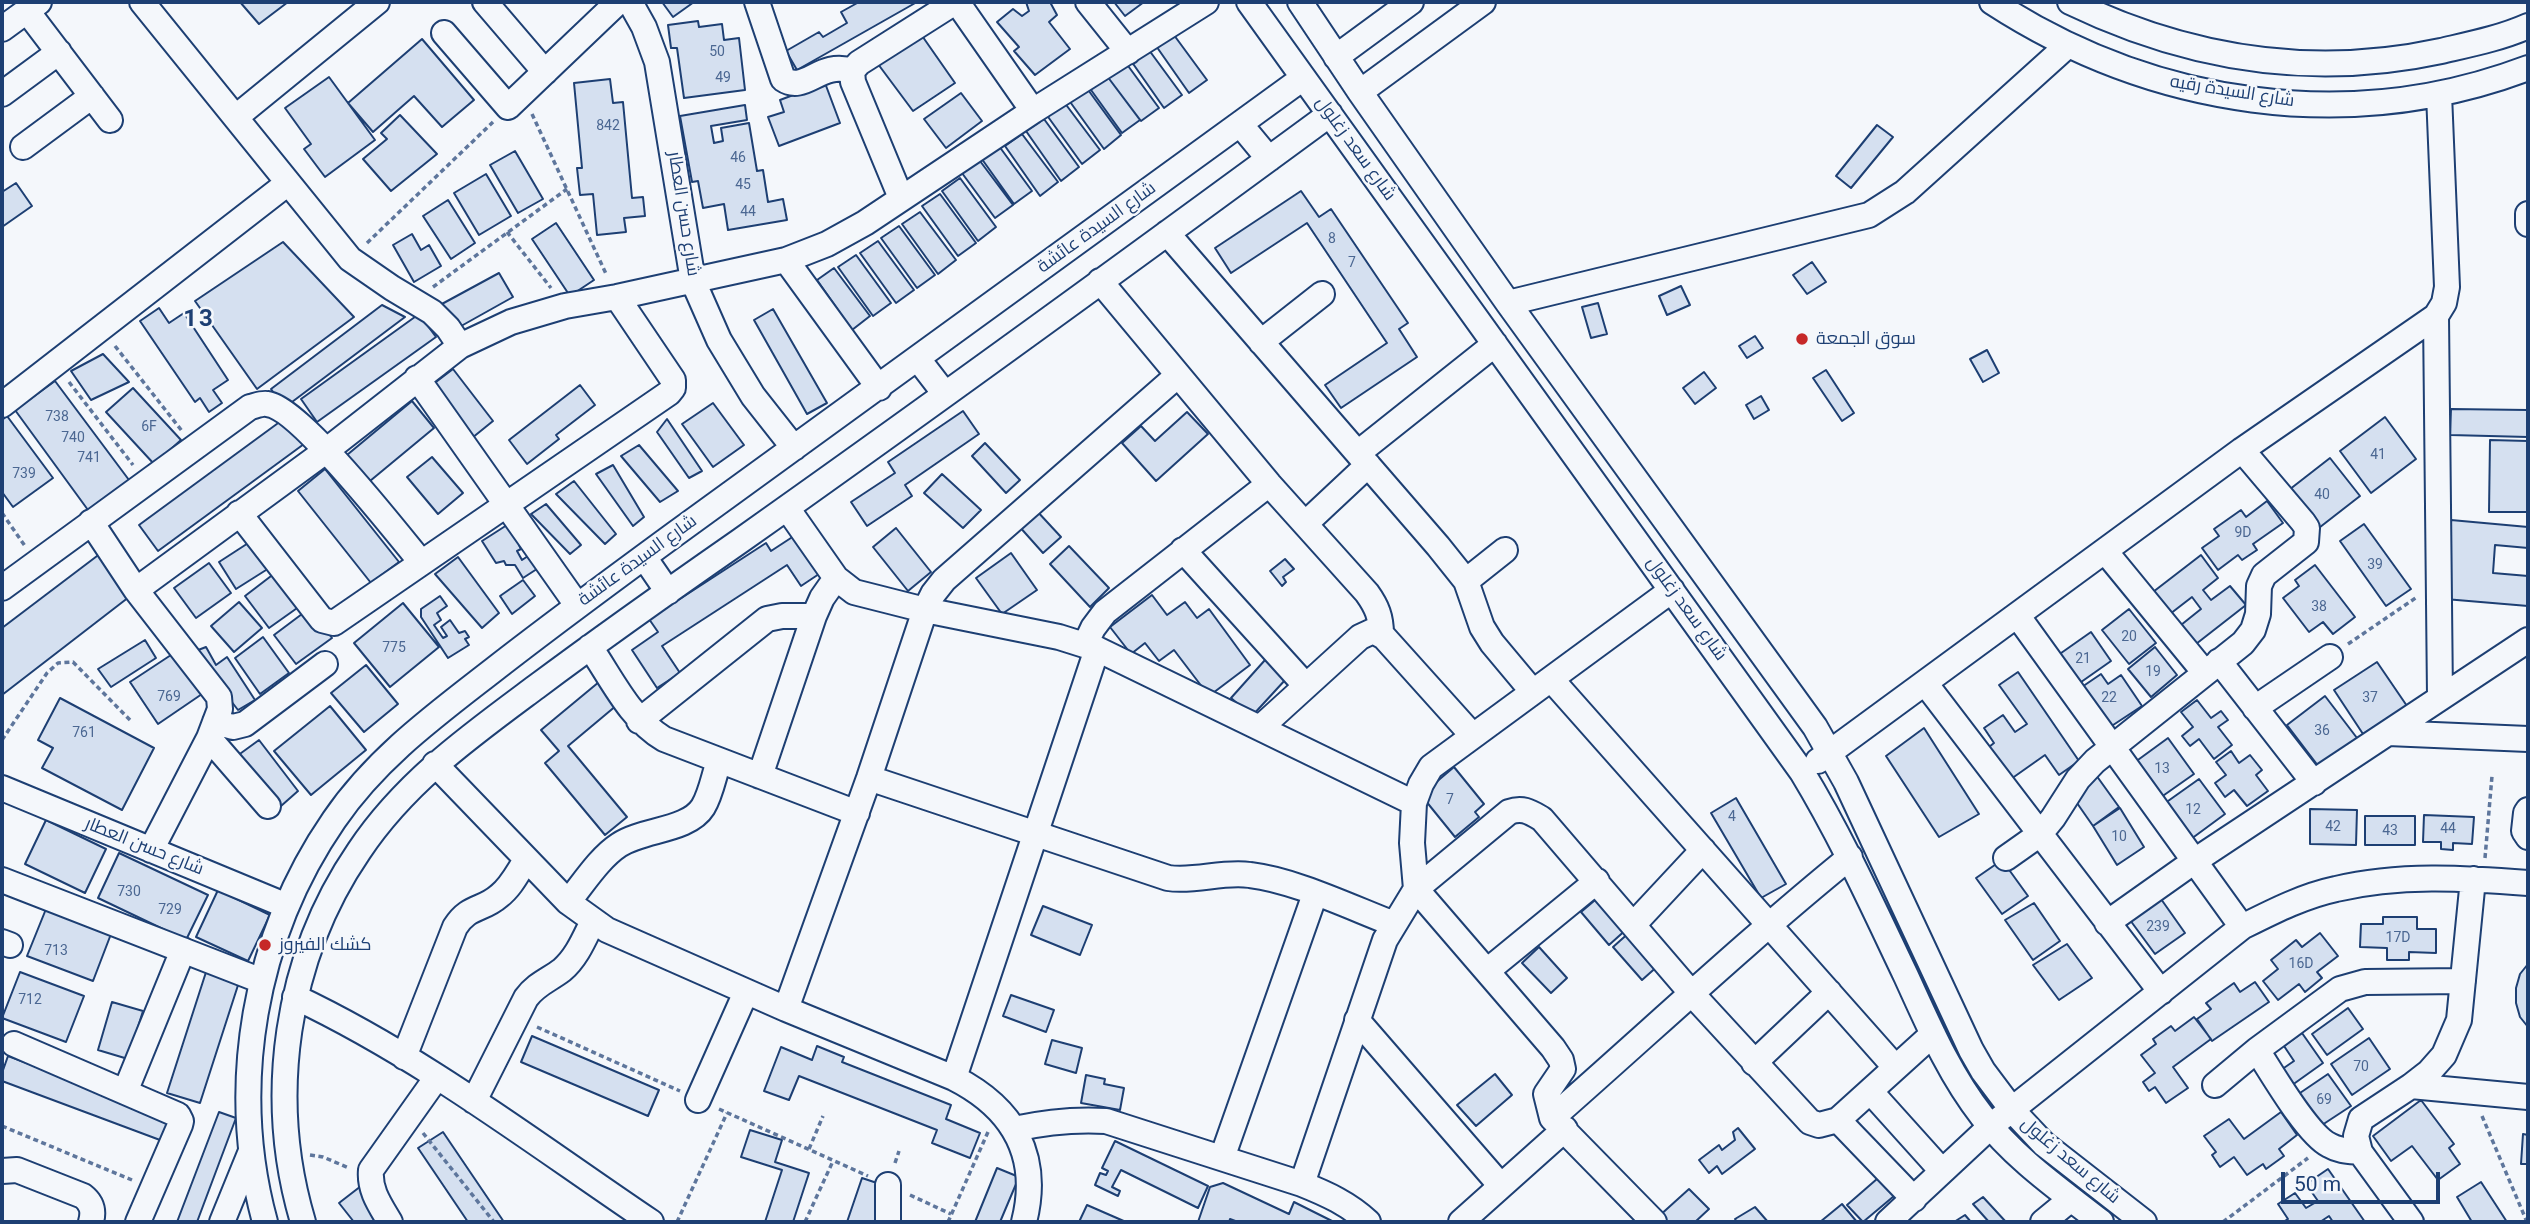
<!DOCTYPE html>
<html>
<head>
<meta charset="utf-8">
<style>
  body { margin:0 }
  #map { position:relative; width:2530px; height:1224px; overflow:hidden; background:#f4f7fb; font-family:Roboto,sans-serif }
  canvas { display:block }
  .frame { position:absolute; inset:0; border:4px solid #1d3f73; pointer-events:none }
  .scale { position:absolute; left:2281px; top:1172px; width:159px; height:32px; box-sizing:border-box; border:4px solid #1d3f73; border-top:0; padding-left:9px; font-size:21px; line-height:24px; white-space:nowrap; color:#1d3f73; -webkit-text-stroke:5px #f4f7fb; paint-order:stroke }
</style>
</head>
<body>
<div id="map">
<canvas width="2530" height="1224"></canvas>
<div class="frame"></div>
<div class="scale">50 m</div>
</div>
<script>
const g = document.querySelector('canvas').getContext('2d');
g.lineJoin = 'round';
function paint(path, color) { g.fillStyle = color; g.fill(path, 'evenodd'); }
function trace(path, color, width, dash) { g.strokeStyle = color; g.lineWidth = width; g.lineCap = dash ? 'butt' : 'round'; g.setLineDash(dash || []); g.stroke(path); }
function drawText(font, color, halo, rows, align = 'center') {
  g.font = font + ' Roboto,Cairo,sans-serif'; g.lineWidth = 5; g.setLineDash([]); g.textBaseline = 'middle'; g.strokeStyle = halo; g.fillStyle = color; for (const [text, x, y, turn = 0] of rows) {
    g.save(); g.translate(x, y); g.rotate((+turn || 0) * Math.PI / 180); g.textAlign = isNaN(turn) ? turn : align; if (halo) g.strokeText(text, 0, 0); g.fillText(text, 0, 0); g.restore();
  }
}
const building = new Path2D(`
  M240,2H288L259,24Z
  M662,2H694L673,17Z
  M859,2H917L797,70L786,51L819,32L823,37L847,23L841,12Z
  M1050,2L1057,15L1049,22L1070,49L1035,75L1014,51L1019,47L997,22L1013,9L1022,16L1029,11L1026,2Z
  M1114,2H1144L1125,16Z
  M698,21L699,27L722,24L724,40L739,38L745,90L684,98L677,48H671L668,25Z
  M918,30L955,83L913,111L875,60Z
  M1171,31L1207,80L1189,93L1154,43Z
  M422,39L474,100L442,127L414,96L373,132L348,103Z
  M1146,46L1182,95L1164,108L1129,58Z
  M1123,59L1159,108L1141,121L1104,72Z
  M1104,72L1140,120L1122,133L1086,83Z
  M329,77L375,140L325,177L304,149L311,144L285,108Z
  M610,79L613,103L623,102L632,198L643,197L645,216L624,218L626,232L597,235L593,194L580,195L577,168H582L574,83Z
  M825,83L840,123L779,146L768,117L784,112L780,100Z
  M1086,87L1121,135L1104,149L1068,99Z
  M961,93L982,121L946,148L924,119Z
  M1064,102L1100,150L1082,164L1046,114Z
  M745,105L747,120L711,126L714,143L723,141L721,128L749,123L757,171L763,170L768,202L783,199L787,220L728,230L724,204L703,208L698,181L692,182L680,116Z
  M400,115L437,154L391,191L363,159L387,139L381,133Z
  M1044,119L1079,167L1061,181L1026,131Z
  M1877,125L1893,137L1851,188L1836,176Z
  M1022,134L1058,182L1040,196L1005,146Z
  M996,142L1032,191L1014,204L979,155Z
  M515,151L543,199L518,213L490,165Z
  M977,157L1013,205L995,218L959,169Z
  M486,174L511,216L479,235L454,193Z
  M960,178L996,227L978,241L942,191Z
  M16,183L32,206L2,227V192Z
  M1301,191L1319,217L1331,209L1408,323L1399,329L1417,357L1341,408L1325,385L1387,343L1307,223L1231,273L1215,248Z
  M940,194L976,243L958,256L922,206Z
  M448,200L475,243L451,259L423,216Z
  M920,212L956,260L938,274L902,224Z
  M556,223L594,280L570,296L532,239Z
  M899,226L935,275L917,288L881,238Z
  M412,234L421,250L429,245L441,266L414,282L393,245Z
  M878,241L914,290L896,303L860,253Z
  M283,242L354,317L257,389L195,301Z
  M856,255L891,303L873,316L838,267Z
  M1812,262L1826,282L1807,294L1793,275Z
  M834,268L870,316L852,330L817,280Z
  M499,273L513,297L454,330L440,305Z
  M1681,286L1690,305L1667,315L1659,296Z
  M1598,303L1607,334L1591,338L1582,307Z
  M382,305L405,317L284,408L271,389Z
  M159,308L169,323L184,313L228,380L213,390L222,403L209,412L200,398L195,402L140,321Z
  M773,309L827,403L807,414L754,320Z
  M419,314L436,337L317,422L301,399Z
  M1755,336L1763,348L1747,358L1739,346Z
  M1987,350L1999,373L1983,382L1970,359Z
  M103,354L129,382L91,400L71,371Z
  M453,369L493,421L472,438L432,385Z
  M1826,370L1854,413L1842,421L1813,378Z
  M1704,372L1716,388L1695,404L1683,388Z
  M55,381L129,480L88,510L15,410Z
  M580,385L595,405L556,435L559,439L527,464L509,440Z
  M133,388L181,440L154,464L106,412Z
  M1761,396L1769,410L1754,419L1746,405Z
  M412,401L434,428L370,481L347,455Z
  M713,403L744,445L713,467L682,424Z
  M2451,409L2528,410V437L2450,435Z
  M963,411L979,434L905,485L912,496L867,526L851,502L895,473L888,462Z
  M1187,412L1208,434L1156,481L1122,443L1141,426L1155,441Z
  M7,416L53,478L13,507L2,492V420Z
  M2385,417L2416,459L2371,493L2340,451Z
  M285,418L304,444L158,551L139,525Z
  M667,419L702,471L689,478L657,432Z
  M2490,440L2528,441V512H2489Z
  M985,443L1020,480L1006,493L972,456Z
  M639,445L678,491L660,502L621,456Z
  M432,457L463,493L438,514L407,477Z
  M2330,458L2360,496L2315,531L2285,493Z
  M613,465L644,517L633,526L596,474Z
  M325,469L399,562L371,583L298,491Z
  M942,474L981,510L963,528L924,493Z
  M574,481L616,534L605,544L556,494Z
  M2267,501L2283,523L2253,544L2257,550L2242,560L2238,555L2218,570L2202,548L2219,536L2214,529L2241,510L2246,517Z
  M546,504L581,545L570,554L531,514Z
  M1036,510L1061,537L1043,553L1018,525Z
  M2451,520L2528,527V548L2495,545L2493,573L2528,576V606L2445,599Z
  M2364,524L2411,589L2386,606L2340,541Z
  M507,525L523,543L519,545L521,549L517,551L522,560L531,554L540,567L523,578L515,565H506L504,561L496,563L482,541Z
  M896,528L931,572L908,591L873,547Z
  M797,534L822,572L801,586L787,565L662,646L680,673L657,688L632,650L658,632L649,619L766,543L771,551Z
  M256,538L274,565L236,589L219,562Z
  M1069,546L1109,588L1090,607L1050,564Z
  M101,553L129,597L2,695V628Z
  M1011,553L1037,590L1002,614L976,578Z
  M2201,555L2218,578L2203,590L2211,600L2230,586L2246,605L2196,644L2181,625L2201,609L2192,597L2170,614L2153,592Z
  M458,557L499,613L482,628L435,574Z
  M1285,559L1294,569L1283,577L1286,582L1282,586L1270,571Z
  M209,563L231,593L196,618L174,588Z
  M2315,565L2355,617L2333,634L2323,622L2309,632L2283,598L2299,586L2295,580Z
  M275,573L300,606L269,628L245,596Z
  M523,580L535,596L512,614L500,596Z
  M1152,595L1167,615L1185,602L1197,618L1209,609L1250,665L1209,696L1174,650L1159,661L1145,643L1131,654L1110,627Z
  M440,596L447,606L437,613L441,620L434,625L443,638L447,636L441,627L450,620L459,633L465,631L469,637L465,639L469,645L448,658L421,617V609Z
  M239,602L262,628L234,652L211,626Z
  M403,603L439,647L390,687L354,643Z
  M310,608L332,638L296,664L274,635Z
  M2129,609L2156,643L2129,664L2102,630Z
  M2091,632L2111,661L2074,687L2054,658Z
  M263,637L289,673L260,694L235,658Z
  M145,640L156,658L111,687L98,669Z
  M206,647L216,665L227,657L255,700L238,710L193,652Z
  M2155,647L2177,675L2151,697L2128,669Z
  M174,653L202,694L158,724L130,682Z
  M1265,660L1286,679L1252,716L1231,698Z
  M2377,662L2407,706L2363,734L2334,690Z
  M366,665L398,704L364,732L331,693Z
  M611,672L617,705L568,746L627,817L605,835L545,763L559,751L541,730Z
  M2018,672L2079,761L2059,775L2045,755L2011,779L1989,747L1994,743L1984,728L2003,715L2015,732L2027,724L1999,685Z
  M2101,674L2108,684L2121,675L2142,706L2104,731L2076,691Z
  M2325,696L2357,738L2319,767L2287,725Z
  M60,698L154,748L122,810L42,768L53,748L38,740Z
  M2197,700L2211,718L2221,711L2228,720L2218,727L2232,745L2214,759L2199,739L2190,746L2182,736L2193,727L2181,712Z
  M330,706L366,750L311,795L274,751Z
  M1924,728L1979,814L1939,837L1886,756Z
  M2168,738L2194,774L2157,800L2131,765Z
  M259,740L298,791L281,806L237,756Z
  M2231,751L2239,763L2250,755L2262,770L2256,775L2268,791L2247,806L2234,790L2225,797L2215,783L2226,775L2216,762Z
  M1454,767L1484,804L1475,812L1479,817L1455,837L1421,795Z
  M2096,775L2119,807L2093,826L2070,793Z
  M2199,779L2225,814L2187,842L2161,806Z
  M1736,798L1786,884L1761,898L1711,813Z
  M2120,808L2144,847L2117,865L2093,826Z
  M2310,809L2357,810L2356,845L2310,844Z
  M2424,815L2474,817L2472,844L2453,843V850L2441,849V842H2423Z
  M2365,816H2415V845H2365Z
  M46,820L106,849L85,893L25,864Z
  M119,853L208,895L186,940L98,898Z
  M2002,860L2028,896L2002,914L1976,878Z
  M218,890L270,915L248,961L196,937Z
  M1601,895L1629,927L1609,945L1581,912Z
  M2161,899L2185,933L2155,954L2130,920Z
  M2034,903L2060,941L2033,960L2005,920Z
  M1043,906L1092,925L1080,955L1031,935Z
  M46,909L111,934L93,981L27,956Z
  M2383,917H2417V929H2436V953L2409,952V960H2387V948L2360,947L2361,924H2383Z
  M1631,931L1660,964L1642,980L1613,947Z
  M2320,933L2338,956L2317,972L2322,978L2305,992L2299,984L2278,1000L2263,981L2278,969L2271,960L2296,940L2302,947Z
  M2067,944L2092,978L2059,1000L2033,965Z
  M1539,947L1567,978L1551,993L1522,963Z
  M2528,964V1027L2520,1017L2516,1003V988L2520,974Z
  M207,969L240,979L200,1103L167,1093Z
  M20,972L84,996L66,1042L2,1018Z
  M2255,982L2269,1002L2212,1041L2197,1019L2211,1009L2206,1003L2234,983L2240,992Z
  M1011,995L1054,1010L1046,1032L1003,1016Z
  M112,1002L143,1011L128,1059L98,1050Z
  M2348,1008L2363,1029L2327,1055L2312,1034Z
  M2194,1017L2211,1039L2173,1067L2188,1088L2166,1103L2155,1087L2149,1091L2143,1082L2155,1073L2141,1055L2156,1044L2153,1039L2171,1026L2175,1031Z
  M2302,1033L2323,1063L2288,1088L2278,1072L2294,1061L2284,1046Z
  M532,1036L659,1090L648,1116L521,1062Z
  M2369,1038L2390,1069L2352,1095L2331,1064Z
  M1052,1040L1082,1048L1076,1073L1045,1064Z
  M817,1046L844,1057L842,1062L951,1105L946,1119L980,1133L970,1158L932,1143L937,1130L799,1076L789,1100L764,1091L781,1047L812,1060Z
  M8,1056L177,1120L168,1143L2,1081V1073Z
  M1495,1074L1512,1095L1476,1126L1457,1105Z
  M2328,1074L2351,1106L2319,1127L2297,1095Z
  M1086,1075L1105,1079L1104,1084L1124,1088L1120,1110L1081,1103Z
  M2421,1100L2454,1144L2449,1148L2460,1164L2438,1180L2412,1146L2391,1161L2373,1136Z
  M219,1112L236,1118L197,1222H177Z
  M2281,1112L2297,1135L2279,1149L2284,1156L2266,1169L2263,1164L2247,1175L2234,1157L2220,1167L2212,1155L2216,1152L2204,1136L2229,1119L2244,1139Z
  M1738,1128L1755,1149L1722,1174L1717,1166L1709,1173L1699,1160L1719,1145L1722,1150L1735,1140L1733,1132Z
  M750,1130L782,1140L775,1162L809,1173L793,1222H765L782,1170L741,1157Z
  M443,1132L504,1222H468L418,1148Z
  M2523,1134L2528,1135V1164H2521Z
  M1115,1141L1208,1186L1198,1208L1121,1170L1112,1187L1120,1191L1118,1196L1095,1185L1100,1173L1106,1175L1108,1171L1102,1168Z
  M997,1168L1019,1177L1000,1222H975Z
  M2328,1169L2365,1222H2333L2329,1216L2320,1222H2283L2288,1219L2278,1204L2295,1193L2306,1208L2318,1201L2306,1184Z
  M1885,1172L1900,1191L1863,1222L1847,1205Z
  M862,1178L889,1187L877,1222H847Z
  M2481,1182L2507,1222H2472L2457,1197Z
  M1223,1183L1289,1214L1294,1202L1334,1222H1238L1230,1219L1229,1222H1198L1210,1187Z
  M361,1186L389,1222H354L339,1203Z
  M1689,1189L1709,1209L1695,1222H1662L1658,1217Z
  M1983,1197L2006,1222H1989L1973,1204Z
  M1842,1204L1857,1222H1820Z
  M1087,1205L1126,1222H1079Z
  M1755,1207L1768,1222H1737L1735,1219Z
  M1965,1215L1971,1222H1954Z`);
paint(building, '#d5e0f0');
trace(building, '#1d3f73', 2);
const minor = new Path2D(`
  M142,2L350,259L392,288L432,312L448,328L460,346
  M485,2L545,72
  M630,2L644,27L657,62L693,281L719,340L753,396L794,448
  M757,2L783,79C805,94 820,60 852,71
  M957,2L1033,111
  M1088,2L1128,52
  M1249,2L1802,772C1842,838 1873,907 1906,976C1928,1024 1949,1074 1982,1116C2015,1159 2059,1189 2101,1222
  M1300,2L1360,92L1508,303L1815,727L1846,782L1971,1050L1983,1071L2013,1111L2044,1144L2144,1222
  M1992,2C2152,106 2348,136 2528,68
  M2070,2C2188,59 2312,79 2441,51C2471,44 2501,38 2528,26
  M27,11L110,120
  M2,29L39,2
  M444,33L508,107L618,2
  M1336,57L1411,2
  M1360,92L1483,2
  M2,94L59,52
  M236,117L377,2
  M1240,124L1269,159
  M23,147L92,96
  M901,198L853,82L852,71L859,63L955,2
  M2528,214V224
  M1167,233L1438,546L1466,581L1482,627L1492,643L1533,692
  M786,260L879,388
  M1100,281L1269,484L1367,593C1377,607 1381,617 1381,634
  M1508,303L1869,215L1905,192L2068,45
  M2436,316L2440,697
  M1261,342L1322,294
  M918,359L945,394
  M417,378L577,605
  M2,405L288,183
  M1358,453L1495,344
  M787,508L836,578L854,592L925,610L1059,637L1097,649L1414,803
  M239,513L322,620L334,623L669,393L673,388V380L617,297
  M91,522L136,590L219,697L220,709L209,738L151,850
  M1305,524L1368,465
  M1183,550L1306,686
  M2105,551L2205,673
  M644,557L668,592
  M1466,581L1505,550
  M2,588L250,407C255,406 262,403 267,404C299,407 397,533 421,562
  M136,590L327,450L460,346L511,322L565,306L617,297L786,260L827,244L865,223L1033,111L1206,2
  M2017,615L2242,927
  M1085,645L1093,628L1105,612L1269,484
  M590,647C612,679 630,719 664,739L857,813
  M2219,661L2314,783
  M1551,679L1895,1067
  M1925,683L2161,992
  M2255,708L2330,657
  M639,721L767,619L782,616H814
  M215,722L233,727L245,724L325,664
  M1260,728L1360,637L1373,631L1384,637L1473,736
  M2388,733L2528,739
  M209,738L268,806
  M1818,761L2242,450L2436,316L2444,303L2447,287L2439,94
  M435,764L568,902L607,930L786,1009L954,1078C1013,1108 1041,1155 1024,1222
  M760,776L814,616L822,598L836,578
  M869,778L1168,878C1196,882 1222,871 1250,875C1294,880 1352,908 1394,924
  M2,788L287,906
  M2528,810L2526,813L2524,831L2528,837
  M2006,858L2040,834L2053,818L2078,779L2095,761L2243,643L2253,630L2258,614L2259,586L2264,575L2306,542L2307,528L2303,522L2242,450
  M2,880L262,981
  M568,902C583,884 599,858 619,845C643,829 688,831 703,807C711,794 714,775 719,761
  M2107,923L2196,860L2528,640
  M1634,924L1703,850
  M2,942L10,945
  M1487,971L1597,881
  M295,997C422,1057 535,1144 651,1222
  M786,1009L869,778L925,610L933,594L944,580L1177,376
  M1357,1020L1501,1186
  M14,1044L178,1115L181,1121L180,1125L138,1222
  M2257,1050C2272,1073 2307,1134 2329,1145C2339,1151 2349,1151 2360,1152
  M404,1057L455,927C469,905 482,911 499,896C511,887 518,872 526,860
  M1754,1063L1829,992
  M954,1078L1097,649
  M2215,1085L2257,1050L2340,989L2365,982L2463,981
  M2411,1086L2528,1097
  M1870,1091L1942,1171
  M125,1092L183,950
  M698,1100L746,992
  M474,1101L526,998C536,984 549,980 562,970C577,957 584,939 593,921
  M1552,1118C1651,1031 1748,940 1850,857
  M1838,1120L1933,1034
  M1014,1129C1046,1122 1074,1119 1106,1121L1302,1184C1327,1194 1349,1204 1368,1222
  M1222,1158L1315,894
  M2,1171L17,1170L83,1196C92,1203 94,1211 91,1222
  M1302,1184L1385,940L1416,889L1509,812C1523,807 1530,812 1542,819L1693,995L1810,1122L1819,1125L1838,1120L1914,1199
  M888,1185V1222
  M222,1222L251,1151
  M265,1222C228,1086 254,936 334,820C377,757 437,714 496,668C555,622 615,578 675,534C884,382 1094,231 1303,78
  M303,1222C266,1098 285,959 359,851C405,782 470,736 536,687C603,637 671,589 740,541C938,401 1134,258 1330,114
  M390,1222C380,1205 369,1190 371,1170L437,1077
  M1461,1222L1565,1129
  M1654,1222L1552,1118L1546,1094L1563,1069L1561,1060L1553,1048L1416,889L1412,843L1414,803L1421,784L1431,767L1672,590
  M1888,1222L1991,1126L2242,927C2272,912 2303,896 2336,889C2399,874 2464,878 2528,883
  M2043,1222L2071,1199
  M2411,1222L2360,1152L2356,1136L2361,1119L2411,1086L2429,1072L2444,1055L2459,1020L2473,879`);
trace(minor, '#1d3f73', 28);
trace(new Path2D(`
  M532,114L607,276
  M507,232L551,288
  M367,243L493,122
  M433,287L567,189
  M115,346L182,431
  M69,382L133,465
  M2,513L25,546
  M2348,644L2417,597
  M2,740L47,673L58,663L73,662L130,720
  M2485,858L2492,776
  M537,1027L680,1091
  M719,1109L868,1176
  M2482,1116L2527,1222
  M2,1126L132,1180
  M423,1133L494,1222
  M809,1149L823,1116
  M310,1155L323,1157L349,1168
  M895,1163L899,1151
  M910,1195L951,1214
  M677,1222L727,1113
  M805,1222L833,1161
  M948,1222L988,1132
  M2223,1222L2308,1158`), '#5e769c', 3.5, [5, 3.5]);
trace(minor, '#f4f7fb', 24);
for (const [x, y, r, color] of [
  [1802,339,7,"#c62828"],
  [265,945,7,"#c62828"]
]) { const dot = new Path2D(); dot.arc(x, y, r, 0, 2 * Math.PI); g.fillStyle = color; g.fill(dot); trace(dot, '#f4f7fb', 2.5); }
drawText('14px', '#4b6792', null, [
  ["50",717,52],
  ["49",723,78],
  ["842",608,126],
  ["46",738,158],
  ["45",743,185],
  ["44",748,212],
  ["8",1332,239],
  ["7",1352,263],
  ["738",57,417],
  ["6F",149,427],
  ["740",73,438],
  ["41",2378,455],
  ["741",89,458],
  ["739",24,474],
  ["40",2322,495],
  ["9D",2243,533],
  ["39",2375,565],
  ["38",2319,607],
  ["20",2129,637],
  ["775",394,648],
  ["21",2083,659],
  ["19",2153,672],
  ["769",169,697],
  ["22",2109,698],
  ["37",2370,698],
  ["36",2322,731],
  ["761",84,733],
  ["13",2162,769],
  ["7",1450,800],
  ["12",2193,810],
  ["4",1732,817],
  ["42",2333,827],
  ["44",2448,829],
  ["43",2390,831],
  ["10",2119,837],
  ["730",129,892],
  ["729",170,910],
  ["239",2158,927],
  ["17D",2398,938],
  ["713",56,951],
  ["16D",2301,964],
  ["712",30,1000],
  ["70",2361,1067],
  ["69",2324,1100]
]);
drawText('18px', '#1d3f73', '#f4f7fb', [
  ["شارع السيدة رقيه",2232,92,9],
  ["شارع سعد زغلول",1355,149,54],
  ["شارع حسن العطار",683,214,81],
  ["شارع السيدة عائشة",1097,228,-36],
  ["شارع السيدة عائشة",638,561,-36],
  ["شارع سعد زغلول",1686,609,54],
  ["شارع حسن العطار",144,847,22],
  ["شارع سعد زغلول",2070,1161,40]
]);
drawText('18px', '#1d3f73', '#f4f7fb', [
  ["سوق الجمعة",1816,339],
  ["كشك الفيروز",279,945]
], 'left');
g.letterSpacing = '2px';
drawText('bold 24px', '#1d3f73', '#f4f7fb', [
  ["13",199,320]
]);
g.letterSpacing = '0px';
</script>
</body>
</html>
